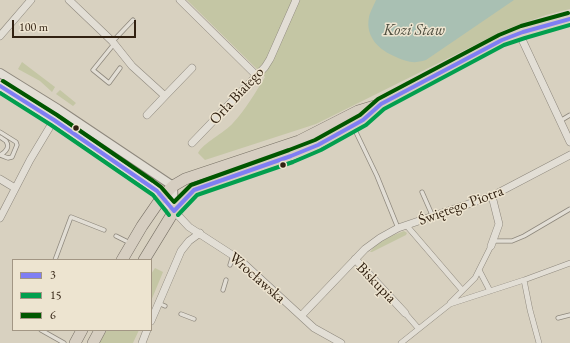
<!DOCTYPE html>
<html>
<head>
<meta charset="utf-8">
<style>
  body { margin:0 }
  #map { position:relative; width:570px; height:343px; overflow:hidden; background:#d8d1c0; font-family:"EB Garamond",serif }
  canvas { display:block }
  .legend { position:absolute; left:12px; top:259px; width:140px; height:72px; box-sizing:border-box; background:#ede4d0; border:1px solid #a29684; margin:0; padding:5px 7px; list-style:none; font-size:12px; color:#312111 }
  .legend li { display:flex; align-items:center; gap:8px; height:20px }
  .legend b { width:20px; border:1px solid #a29684 }
  .scale { position:absolute; left:12px; top:20px; width:124px; height:18px; box-sizing:border-box; border:2px solid #312111; border-top:0; padding-left:5px; font-size:12px; line-height:14px; white-space:nowrap; color:#312111; -webkit-text-stroke:3px #ede4d0; paint-order:stroke }
</style>
</head>
<body>
<div id="map">
<canvas width="570" height="343"></canvas>
<ul class="legend">
<li><b style="height:5px;background:#7f7ef3"></b>3</li>
<li><b style="height:5px;background:#029f4e"></b>15</li>
<li><b style="height:5px;background:#005700"></b>6</li>
</ul>
<div class="scale">100 m</div>
</div>
<script>
const g = document.querySelector('canvas').getContext('2d');
g.lineJoin = 'round';
function paint(path, color) { g.fillStyle = color; g.fill(path, 'evenodd'); }
function trace(path, color, width, dash) { g.strokeStyle = color; g.lineWidth = width; g.lineCap = dash ? 'butt' : 'round'; g.setLineDash(dash || []); g.stroke(path); }
function drawText(font, color, halo, rows, align = 'center') {
  g.font = font + ' "EB Garamond",serif'; g.lineWidth = 3; g.setLineDash([]); g.textBaseline = 'middle'; g.strokeStyle = halo; g.fillStyle = color; for (const [text, x, y, turn = 0] of rows) {
    g.save(); g.translate(x, y); g.rotate((+turn || 0) * Math.PI / 180); g.textAlign = isNaN(turn) ? turn : align; if (halo) g.strokeText(text, 0, 0); g.fillText(text, 0, 0); g.restore();
  }
}
paint(new Path2D(`
  M187,0H570V9L546,15L507,29L316,124L205,160L198,153C203,143 224,133 233,123C246,109 255,93 265,77Z
  M22,62L55,87L52,92L40,81L18,69Z
  M60,90L76,103L73,106L56,94Z
  M0,91L42,117L44,122L0,95Z
  M404,231L407,233L406,235L372,252H370C377,242 393,235 404,231Z
  M155,268L163,272L151,301V274Z
  M107,330H139L133,343H99Z`), '#c4c6a4');
paint(new Path2D(`
  M376,0H514L426,60C413,64 408,62 396,57C379,50 365,37 369,17C370,12 374,5 376,0Z`), '#a9c0b3');
const service = new Path2D(`
  M113,41L133,20
  M114,44L93,70L109,83L120,68
  M560,121L570,115
  M353,126L377,176L398,228
  M0,132L16,142L17,145L12,157L8,158L0,155
  M0,137L6,141C10,147 6,152 0,155
  M422,192L433,217
  M116,236L130,243
  M493,241H512L524,236L570,209
  M55,260L71,217L104,230
  M230,265L233,255
  M223,290L226,280
  M158,303L165,306
  M181,314L194,319
  M558,318L570,315
  M41,330L64,343`);
const pedestrian = new Path2D(`
  M407,226L462,290
  M479,270L490,291
  M524,280L530,310L539,343
  M450,303L475,278L491,246
  M405,313L418,328
  M401,343L450,304L524,280L570,263`);
const minor = new Path2D(`
  M69,0L112,41L132,66L165,96L147,115
  M180,0L257,76
  M519,33L570,142
  M0,36L31,0
  M165,96L192,68
  M192,143L265,67L270,59L296,0
  M0,179L15,188
  M174,211L189,227L240,260L314,328L341,343
  M0,218L30,160L54,120
  M491,246L499,224L492,196
  M355,259L405,313
  M301,316L365,249L380,238L398,228L492,196L570,155
  M151,321L181,251L189,241L200,233
  M142,343L147,330`);
const tertiary = new Path2D(`
  M0,73L58,109L173,186L174,211
  M0,86L54,120L150,186L157,191L174,211`);
const primary = new Path2D(`
  M122,260L142,226L162,197L173,186L185,179L299,141L358,111L381,104L502,40L523,32L570,19
  M144,260L174,211L194,190L307,149L363,120L378,107
  M75,343L82,330
  M93,343L100,330`);
trace(service, '#8e887d', 5);
trace(pedestrian, '#8e887d', 6);
trace(minor, '#8e887d', 8);
trace(tertiary, '#8e887d', 10);
trace(primary, '#777065', 12);
trace(service, '#e2ded5', 3.5);
trace(pedestrian, '#e2ded5', 5);
trace(minor, '#e2ded5', 7);
trace(tertiary, '#e2ded5', 8);
trace(primary, '#d6cec1', 11);
trace(new Path2D(`
  M0,86L54,120L157,191L174,211
  M174,211L194,190L291,156L318,145L363,120L381,104L502,40L523,32L570,19`), '#7f7ef3', 4);
trace(new Path2D(`
  M0,93L51,125L153,195L169,215
  M178,215L197,195L293,162L321,150L366,125L384,109L504,45L525,38L570,25`), '#029f4e', 4);
trace(new Path2D(`
  M3,81L57,115L153,181L161,187L174,202L191,185L289,150L315,140L360,115L378,99L499,35L521,26L568,13`), '#005700', 4);
for (const [x, y, r, color] of [
  [76,128,3.5,"#312111"],
  [283,165,3.5,"#312111"]
]) { const dot = new Path2D(); dot.arc(x, y, r, 0, 2 * Math.PI); g.fillStyle = color; g.fill(dot); trace(dot, '#ede4d0', 1.5); }
drawText('15px', '#312111', '#ede4d0', [
  ["Orła Białego",237,96,-47],
  ["Świętego Piotra",461,206,-20],
  ["Wrocławska",257,278,41],
  ["Biskupia",376,283,46]
]);
drawText('italic 16px', '#4f4f40', '#ede4d0', [
  ["Kozi Staw",414,31]
]);
</script>
</body>
</html>
